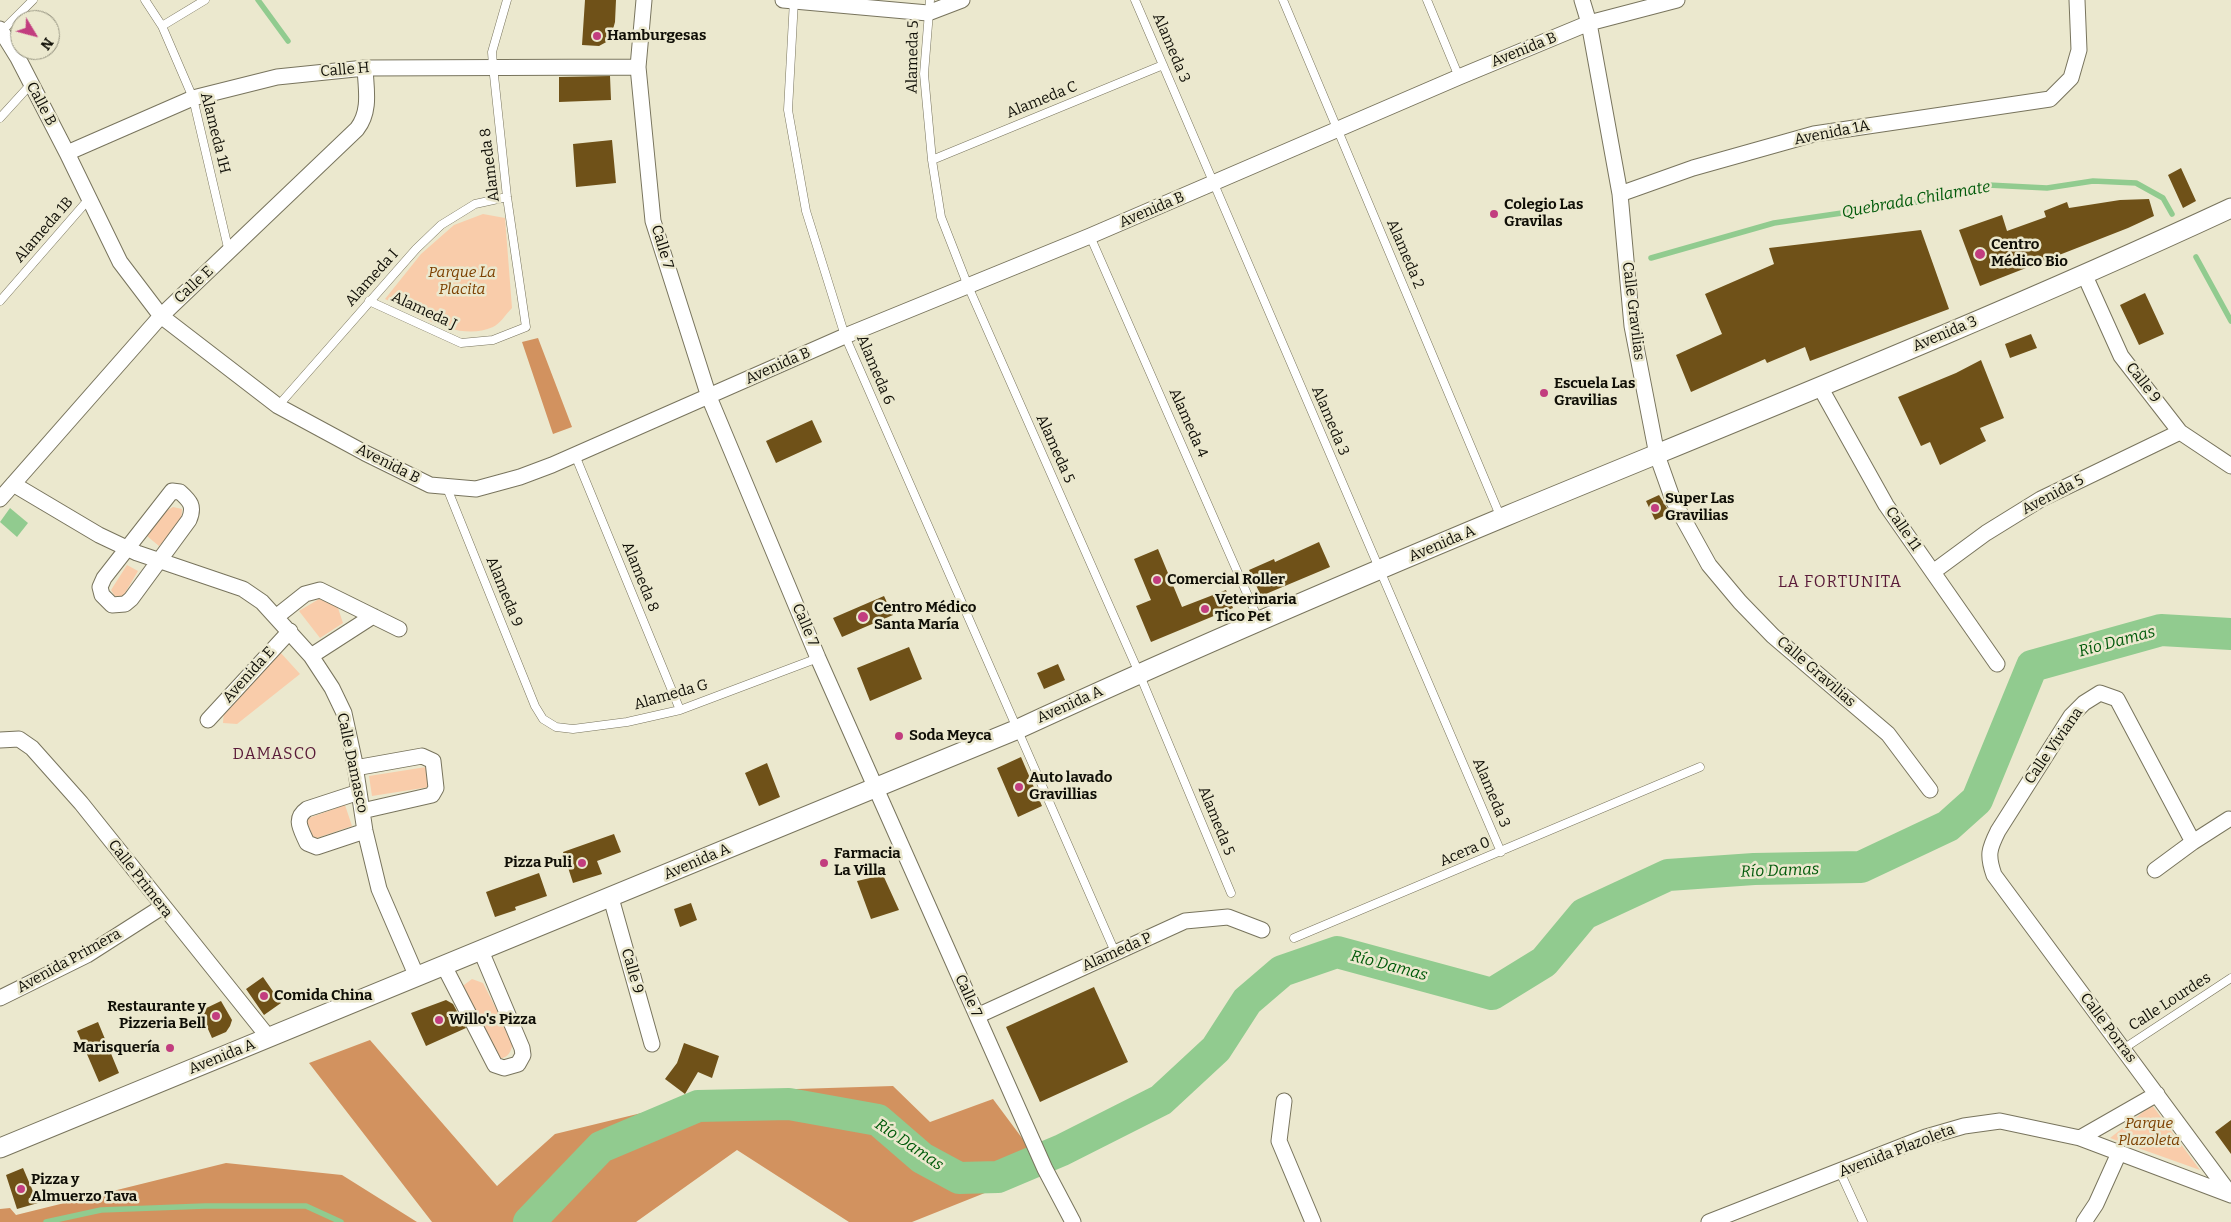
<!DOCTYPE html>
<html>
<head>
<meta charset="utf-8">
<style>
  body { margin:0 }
  #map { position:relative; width:2231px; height:1222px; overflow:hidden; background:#ebe8ce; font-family:Bitter,serif }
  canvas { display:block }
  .north { position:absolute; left:10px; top:10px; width:50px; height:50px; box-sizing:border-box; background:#ebe8ce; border:1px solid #93917e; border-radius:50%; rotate:127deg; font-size:14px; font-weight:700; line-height:20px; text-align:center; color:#100f07 }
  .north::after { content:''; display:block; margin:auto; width:18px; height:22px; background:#c23d7f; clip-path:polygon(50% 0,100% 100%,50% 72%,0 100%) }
</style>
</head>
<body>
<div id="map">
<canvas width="2231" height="1222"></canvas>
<div class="north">N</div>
</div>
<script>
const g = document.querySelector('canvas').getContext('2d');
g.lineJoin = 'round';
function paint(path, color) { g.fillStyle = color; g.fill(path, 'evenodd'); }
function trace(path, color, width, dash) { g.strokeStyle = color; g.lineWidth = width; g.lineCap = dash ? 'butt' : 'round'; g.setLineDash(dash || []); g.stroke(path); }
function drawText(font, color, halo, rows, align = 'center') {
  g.font = font + ' Bitter,serif'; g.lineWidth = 5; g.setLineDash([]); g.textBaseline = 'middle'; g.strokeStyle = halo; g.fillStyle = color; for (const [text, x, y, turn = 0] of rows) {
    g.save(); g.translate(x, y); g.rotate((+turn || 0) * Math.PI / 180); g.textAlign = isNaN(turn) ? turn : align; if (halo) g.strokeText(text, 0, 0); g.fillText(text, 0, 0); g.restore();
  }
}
paint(new Path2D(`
  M483,214L505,218L512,308C506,314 500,324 493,327C457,343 417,313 385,299L421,254L454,225Z
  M173,507L182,509L181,522L159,546L147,536L166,511Z
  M127,565L138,571L122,598H116L111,590Z
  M319,599L337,605L343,623L320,638L299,611Z
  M280,652L300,674L237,724L223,723L224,710Z
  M426,767L429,787L372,796L369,776Z
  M345,805L352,826L314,839L306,819Z
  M472,979L483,983L513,1042C511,1052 509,1057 499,1059L460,988Z
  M2152,1105L2200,1170L2110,1138Z`), '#f9ccaa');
paint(new Path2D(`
  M538,338L572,427L553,434L522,342Z
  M370,1040L497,1186L555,1134L732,1091L893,1086L930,1122L993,1099L1045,1169L912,1222H849L737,1150L636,1222H432L309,1063Z
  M226,1163L342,1175L417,1222H0V1209L10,1208L16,1215Z`), '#d2925f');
paint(new Path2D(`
  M10,508L28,523L17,537L0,522Z`), '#91cb8f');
trace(new Path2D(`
  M258,0L288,41
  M2196,257L2231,321
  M1651,258L1774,223L1937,199L1988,185L2047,188L2093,181L2136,183L2163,198L2172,214
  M46,1222L101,1210L205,1206H306L341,1222`), '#91cb8f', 5.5);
trace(new Path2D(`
  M529,1222L601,1147L698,1106L789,1104L878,1120L922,1158L959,1178L998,1177L1062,1150L1161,1100L1216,1049L1247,1001L1282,971L1337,952L1492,994L1544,962L1584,914L1668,875L1754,869L1861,867L1948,826L1977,800L2032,666L2161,630L2231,634`), '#91cb8f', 32);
paint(new Path2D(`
  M585,0H616L615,22L610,40L599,46L582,45Z
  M610,76L611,100L559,102V77Z
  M612,140L616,183L576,187L573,144Z
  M2181,168L2196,201L2183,208L2168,175Z
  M2149,199L2154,216L2128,228L1980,286L1959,230L2002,215L2007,231L2046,217L2044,211L2067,202L2069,208L2120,200Z
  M1921,230L1949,309L1810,361L1805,347L1767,363L1765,359L1691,392L1676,355L1722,334L1705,294L1774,264L1769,248Z
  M2145,293L2164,334L2139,345L2120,305Z
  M2031,334L2037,348L2010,358L2005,344Z
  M1981,360L2004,418L1980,428L1986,441L1940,465L1930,442L1921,446L1898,397L1956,373Z
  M812,420L822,442L776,463L766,441Z
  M1659,495L1670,513L1655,520L1646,501Z
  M1319,542L1330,567L1261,596L1249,570L1274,559L1275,562Z
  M1158,549L1182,607L1226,590L1233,608L1151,642L1136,606L1151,600L1134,559Z
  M884,596L893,615L842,637L833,618Z
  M909,647L922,679L870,701L857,668Z
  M1058,664L1065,680L1044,689L1037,673Z
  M1021,757L1042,806L1018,817L997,768Z
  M767,763L780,797L759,806L745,773Z
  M614,834L621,852L597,861L602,874L573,883L563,852Z
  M539,873L547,896L515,907L516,910L495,917L486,892Z
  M883,875L899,910L871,919L857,881Z
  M691,903L697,920L680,927L674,909Z
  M263,977L281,1003L264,1015L246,989Z
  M1094,987L1128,1062L1040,1102L1006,1027Z
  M446,1000L453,1004L466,1028L426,1046L411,1013Z
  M221,1001L232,1020L230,1026L226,1032L212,1038L200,1011Z
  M98,1022L119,1073L99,1082L77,1031Z
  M684,1043L719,1056L712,1078L698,1072L685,1094L665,1079L677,1063Z
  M2231,1120V1154L2215,1132Z
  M23,1168L38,1203L17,1209L6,1175Z`), '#6f5118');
const service = new Path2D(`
  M145,0L162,26L193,98L229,252
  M794,0L788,110L806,211L845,336L1115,952
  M930,0L924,74L932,160L941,217L968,286L1139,673L1231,893
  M1135,0L1501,852
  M1283,0L1501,518
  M1427,0L1459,77
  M162,26L205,0
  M2,31L33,0
  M0,118L31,84
  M932,160L1163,65
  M1090,236L1259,621
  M0,301L88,200
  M369,301L461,343L493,340L526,327L507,197L493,66L492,52L507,0
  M278,406L416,249L441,225L475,204L507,197
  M575,455L680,710
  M447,488L535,706L543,719L556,727L573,729L627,722L680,710L818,658
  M1294,938L1700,767
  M2123,1049L2231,978
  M1840,1172L1863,1222`);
const minor = new Path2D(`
  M644,0L638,67L653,221L709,397L818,658L1045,1169L1073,1222
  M783,0L928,13L962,0
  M1582,0L1589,23L1620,194L1632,326L1657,455L1673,500L1709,565L1740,602L1773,636L1888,734L1930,790
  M0,29L18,58L67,153L120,262L161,316L278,406L365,453L430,485L476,489L520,477L552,465L845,336L1090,236L1459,77L1589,23L1677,0
  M67,153L193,98L277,77L365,68L638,67
  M1620,194L1693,168L1814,134L2050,99L2071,78L2079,50L2077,0
  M2085,276L2121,356L2180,432L2231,466
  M1820,387L1886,505L1997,664
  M13,484L99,535L137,553L243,589L262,602L311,656L332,688L344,713L354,759L365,831L379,889L417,977
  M172,491L180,492C190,501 195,506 189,520L131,599L125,604L112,605L102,595L100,587L104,578Z
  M0,499L161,316L357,129C371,111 366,89 365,68
  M1933,572L1986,533L2041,499L2180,432
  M276,617L305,594L320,590L399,629
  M311,656L373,616
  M208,720L290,631
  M0,740L19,739L32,748L81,803L269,1038
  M355,768L422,756L433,761L436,788L432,795L362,811
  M359,792L307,809C293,819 301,829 307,843L317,847L365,831
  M2193,842L2229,819
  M2155,870L2193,842L2117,699L2100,693L2084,703L2071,716L1998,831C1989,849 1987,855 1994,875L2231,1195
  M611,898L652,1044
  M444,966L495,1065L504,1068L518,1064L523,1055L522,1048L481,951
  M0,998L87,955L162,907
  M977,1016L1185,921L1228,917L1262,930
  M1284,1101L1279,1141L1313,1222
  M2080,1138L2157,1094
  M1709,1222L1926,1137L1964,1126L2000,1121L2080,1138L2231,1195
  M2084,1222L2096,1204L2119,1153`);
const tertiary = new Path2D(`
  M0,1148L1018,729C1178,655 1341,585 1504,517C1748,416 1992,319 2231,208`);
trace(service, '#78745d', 9);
trace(minor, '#78745d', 17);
trace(tertiary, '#78745d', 21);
trace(service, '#fff', 8);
trace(minor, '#fff', 15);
trace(tertiary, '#fff', 19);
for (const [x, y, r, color] of [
  [597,36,5,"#c23d7f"],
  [1494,214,5,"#c23d7f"],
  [1980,254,6,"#c23d7f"],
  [1544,393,5,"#c23d7f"],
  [1655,508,5,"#c23d7f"],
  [1157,580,5,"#c23d7f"],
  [1205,609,5,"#c23d7f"],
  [863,617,6,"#c23d7f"],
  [899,736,5,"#c23d7f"],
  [1019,787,5,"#c23d7f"],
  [582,863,5,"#c23d7f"],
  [824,863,5,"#c23d7f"],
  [264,996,5,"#c23d7f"],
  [216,1016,5,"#c23d7f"],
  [439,1020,5,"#c23d7f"],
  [170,1048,5,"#c23d7f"],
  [21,1189,5,"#c23d7f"]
]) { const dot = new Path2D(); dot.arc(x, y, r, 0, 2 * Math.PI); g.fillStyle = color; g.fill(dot); trace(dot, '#ebe8ce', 2); }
drawText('bold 15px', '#100f07', '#ebe8ce', [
  ["Hamburgesas",607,36],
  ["Colegio Las",1504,205],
  ["Gravilas",1504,222],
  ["Centro",1991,245],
  ["Médico Bio",1991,262],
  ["Escuela Las",1554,384],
  ["Gravilias",1554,401],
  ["Super Las",1665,499],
  ["Gravilias",1665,516],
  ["Comercial Roller",1167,580],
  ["Veterinaria",1215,600],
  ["Tico Pet",1215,617],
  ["Centro Médico",874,608],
  ["Santa María",874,625],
  ["Soda Meyca",909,736],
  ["Auto lavado",1029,778],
  ["Gravillias",1029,795],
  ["Farmacia",834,854],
  ["La Villa",834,871],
  ["Pizza Puli",572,863,"right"],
  ["Comida China",274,996],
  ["Restaurante y",206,1007,"right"],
  ["Pizzeria Bell",206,1024,"right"],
  ["Willo's Pizza",449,1020],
  ["Marisquería",160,1048,"right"],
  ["Pizza y",31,1180],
  ["Almuerzo Tava",31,1197]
], 'left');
drawText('15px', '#100f07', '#ebe8ce', [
  ["Alameda 3",1171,48,67],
  ["Avenida B",1524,50,-22],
  ["Alameda 5",913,57,-89],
  ["Calle H",345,70,-5],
  ["Alameda C",1042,100,-22],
  ["Calle B",41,104,62],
  ["Alameda 1H",215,133,76],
  ["Avenida 1A",1832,133,-11],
  ["Alameda 8",490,165,-97],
  ["Avenida B",1152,210,-23],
  ["Alameda 1B",44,230,-49],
  ["Calle 7",662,247,73],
  ["Alameda 2",1405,254,67],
  ["Alameda I",372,278,-48],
  ["Calle E",194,285,-43],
  ["Alameda J",424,311,25],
  ["Calle Gravilias",1633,311,83],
  ["Avenida 3",1945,334,-23],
  ["Avenida B",778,366,-24],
  ["Alameda 6",875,370,67],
  ["Calle 9",2143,383,52],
  ["Alameda 3",1330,421,67],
  ["Alameda 4",1188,423,66],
  ["Alameda 5",1055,449,66],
  ["Avenida B",388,464,27],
  ["Avenida 5",2053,495,-28],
  ["Calle 11",1903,529,55],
  ["Avenida A",1442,544,-23],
  ["Alameda 8",640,577,68],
  ["Alameda 9",504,592,68],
  ["Calle 7",805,625,67],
  ["Calle Gravilias",1816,672,41],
  ["Avenida E",249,675,-48],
  ["Alameda G",671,695,-16],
  ["Avenida A",1070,705,-24],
  ["Calle Viviana",2054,746,-55],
  ["Calle Damasco",352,763,78],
  ["Alameda 3",1491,793,67],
  ["Alameda 5",1216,821,68],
  ["Acera 0",1465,852,-23],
  ["Avenida A",697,862,-23],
  ["Calle Primera",140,879,52],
  ["Alameda P",1117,952,-24],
  ["Avenida Primera",69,961,-29],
  ["Calle 9",632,971,74],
  ["Calle 7",968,996,66],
  ["Calle Lourdes",2170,1002,-33],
  ["Calle Porras",2108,1028,53],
  ["Avenida A",222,1057,-22],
  ["Avenida Plazoleta",1897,1151,-21]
]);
drawText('italic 15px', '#7c4000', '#ebe8ce', [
  ["Parque La",462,273],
  ["Placita",462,290],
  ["Parque",2149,1124],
  ["Plazoleta",2149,1141]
]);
drawText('italic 16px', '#015a0a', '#ebe8ce', [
  ["Quebrada Chilamate",1916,200,-10],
  ["Río Damas",2117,642,-15],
  ["Río Damas",1780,871,-2],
  ["Río Damas",1389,966,15],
  ["Río Damas",909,1145,34]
]);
g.letterSpacing = '1px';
drawText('16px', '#591938', '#ebe8ce', [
  ["LA FORTUNITA",1840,583],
  ["DAMASCO",275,755]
]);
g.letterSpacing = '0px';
</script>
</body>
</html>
